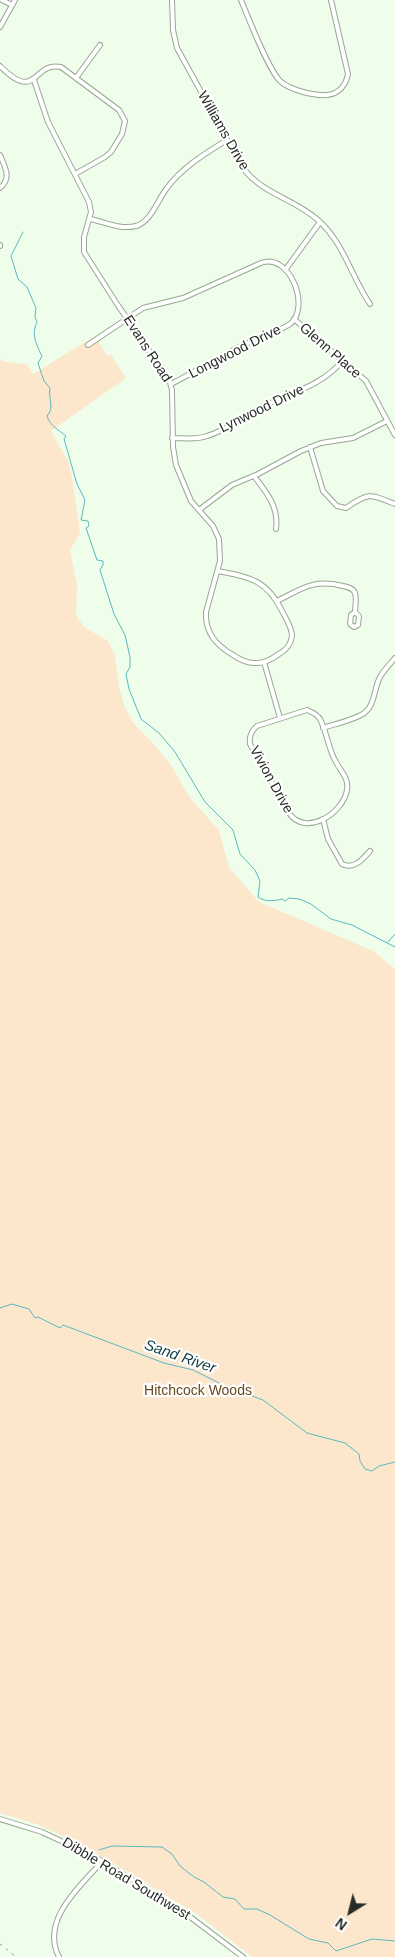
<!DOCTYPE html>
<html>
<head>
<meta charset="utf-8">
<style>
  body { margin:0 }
  #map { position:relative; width:395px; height:1957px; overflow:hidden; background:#eefeea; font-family:Helvetica,sans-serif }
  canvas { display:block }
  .north { position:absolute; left:325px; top:1887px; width:50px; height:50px; -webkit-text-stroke:4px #fff; paint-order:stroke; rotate:216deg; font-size:14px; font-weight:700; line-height:20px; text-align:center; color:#272d26 }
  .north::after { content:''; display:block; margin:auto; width:18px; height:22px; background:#272d26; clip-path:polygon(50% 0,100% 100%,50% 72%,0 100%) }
</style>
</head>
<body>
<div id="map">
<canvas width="395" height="1957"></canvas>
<div class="north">N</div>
</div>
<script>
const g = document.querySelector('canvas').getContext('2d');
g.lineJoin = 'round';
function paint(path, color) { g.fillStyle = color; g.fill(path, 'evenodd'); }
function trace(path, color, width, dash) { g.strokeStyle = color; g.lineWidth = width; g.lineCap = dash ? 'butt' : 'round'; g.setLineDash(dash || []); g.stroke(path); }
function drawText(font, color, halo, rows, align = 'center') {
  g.font = font + ' Helvetica,sans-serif'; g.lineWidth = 4.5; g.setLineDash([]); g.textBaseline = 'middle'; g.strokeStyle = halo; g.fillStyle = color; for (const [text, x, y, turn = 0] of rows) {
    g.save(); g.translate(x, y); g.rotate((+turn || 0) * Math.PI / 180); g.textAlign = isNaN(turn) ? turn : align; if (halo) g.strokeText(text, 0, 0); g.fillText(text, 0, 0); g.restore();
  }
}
paint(new Path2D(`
  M95,336L107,356L111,355L126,378L51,431L69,463L73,483L80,533L70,550L77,585L76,615L84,627L108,641L115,655L119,687L125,708L134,724L152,742L171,765L190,798L219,830L229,867L234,873L259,902L373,951L395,969V1957H252L198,1915L85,1846L36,1824L0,1813V359L5,362L27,364L33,374Z`), '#fce7cd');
trace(new Path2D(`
  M23,232L11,256L18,279L27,287L36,308L35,317L37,322C31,334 36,344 42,356L38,363L44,381L50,388C48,399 55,407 47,416C50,426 59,430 66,436L64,439L77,484L85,500L81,520L88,521L89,526L86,528L97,560L103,561V565L100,570L114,614L125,635L130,657V667L126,674L129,689L141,719L159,733L175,752L205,802L233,830L240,854L255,870L260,881L258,897C264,902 275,901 282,899L285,901L289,898L299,899L311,904L331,919L352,925L395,947
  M388,942L395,934
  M0,1308L12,1304L29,1309L35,1318L38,1317L60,1328L63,1325L164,1363L193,1370L223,1385L263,1400L307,1433L345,1443L359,1454L360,1461L365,1469L372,1471L379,1466L395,1462
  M99,1850L112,1846L162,1847L172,1854L180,1866L194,1877L204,1882L223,1897L235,1899L244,1909H257L270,1915L309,1939L328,1943L336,1951L372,1939L395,1941`), '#59b8c1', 1);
const minor = new Path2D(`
  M2,0L12,5
  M172,0L173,30L177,48L243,168C262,194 295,199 318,220C344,243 351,276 370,304
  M241,0C249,19 267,67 280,81C290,90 314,96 327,95C339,94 346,85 348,74L331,0
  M0,27L15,0
  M0,66C38,104 32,61 61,67L119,110L125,121L122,134L111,152L105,157L75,174
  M76,78L100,45
  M34,80L48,122L89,202L91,212L84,237V252L117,304L169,379L172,390L173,447L176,465L191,501L213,526L219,539L220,561L206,612C205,633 216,645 233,655C239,659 246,663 254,663C263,664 272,659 279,654C286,650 291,645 292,636C292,627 286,619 282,611C267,580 250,577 217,571
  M0,155C5,167 12,178 0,188
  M90,219C105,222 120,230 136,226C151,222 158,199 167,188C181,168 206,153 227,140
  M0,245V246
  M286,269L320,222
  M294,319L366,381L395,435
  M88,345L143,308L183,298L261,263C290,252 311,308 290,324C278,332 261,336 248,343C221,355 197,371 171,384
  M172,438C184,438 196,440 207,436C225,431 241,418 258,409C286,394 322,387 343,360
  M310,447L323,491L337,506L346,508C369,492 370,494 395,504
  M254,476C267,493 279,507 276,529
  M199,510L232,485L258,474L301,451L321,443L353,438L387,421
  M277,601C303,588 313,579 343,586C348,587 353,588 355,593C357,599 355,607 355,612L351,615L350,624L354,627L358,625L359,616L355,612
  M264,662L280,718
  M307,710C312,712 317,714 320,719C327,732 328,749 336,762C341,772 349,778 347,790C343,814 305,837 289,813L250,744C249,737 251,731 257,726Z
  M323,728C335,724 350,721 361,715C376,707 373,690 380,677C384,670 390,664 395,658
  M323,819L328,839L342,864C354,870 363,859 370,851
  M0,1819L42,1832L97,1858L181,1910L243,1957
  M59,1957C41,1922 76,1890 98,1866L97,1858`);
trace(minor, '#98a794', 6);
trace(minor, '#fff', 4);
trace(new Path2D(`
  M0,1944L16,1957`), '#8c9789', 1, [2.5, 5]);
drawText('14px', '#272d26', '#fff', [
  ["Williams Drive",223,131,60],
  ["Evans Road",147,349,57],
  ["Glenn Place",330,351,41],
  ["Longwood Drive",235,352,-27],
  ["Lynwood Drive",262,409,-26],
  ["Vivion Drive",271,780,61],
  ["Dibble Road Southwest",126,1879,31]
]);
drawText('14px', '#684a1e', '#fff', [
  ["Hitchcock Woods",198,1391]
]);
drawText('italic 15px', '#0d3b3f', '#fff', [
  ["Sand River",180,1357,19]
]);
</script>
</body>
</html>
